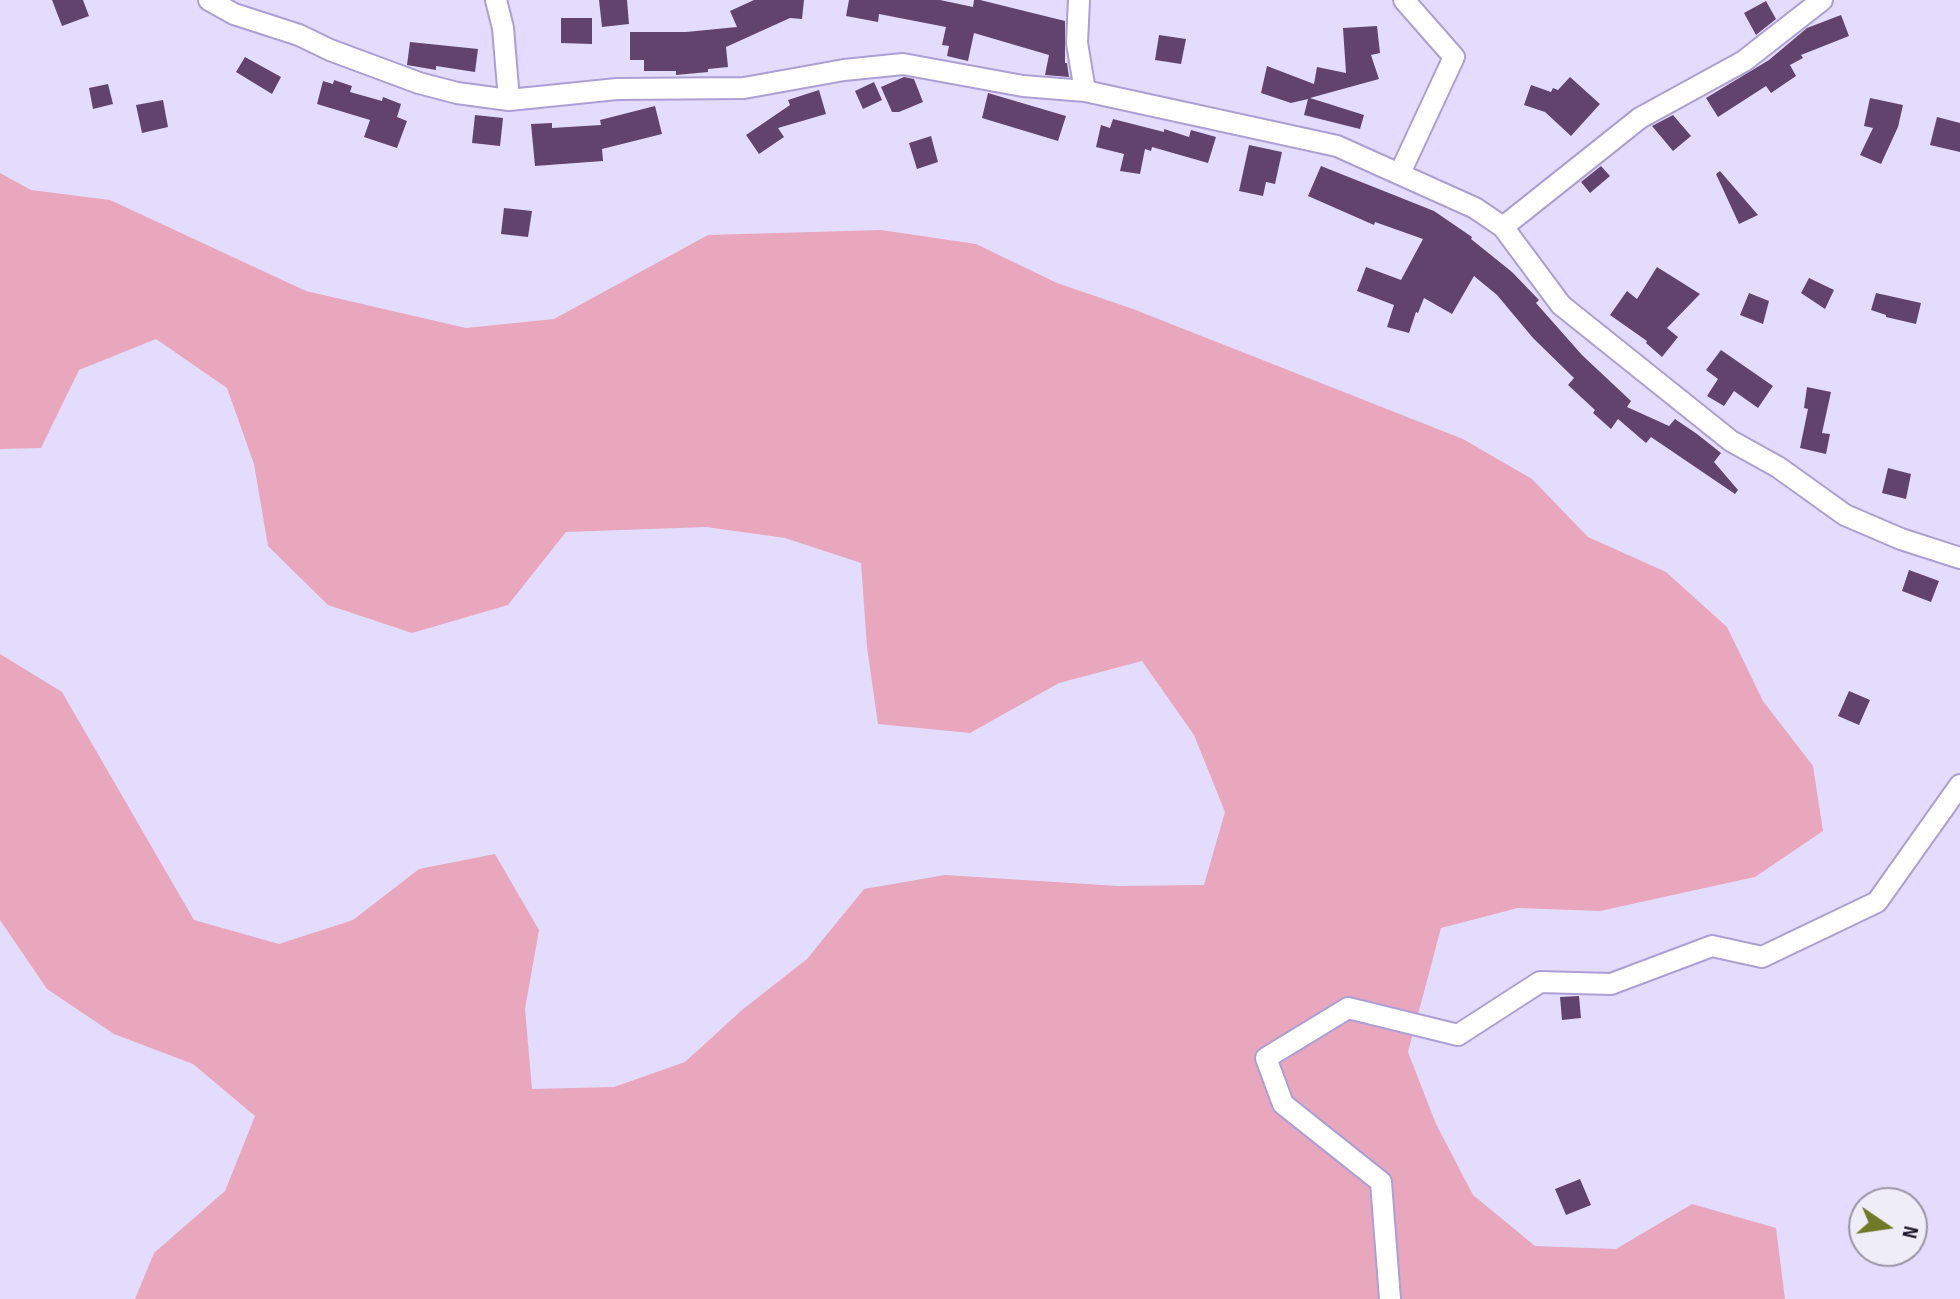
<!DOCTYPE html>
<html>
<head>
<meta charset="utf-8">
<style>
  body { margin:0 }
  #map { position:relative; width:1960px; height:1299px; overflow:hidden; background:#e4dcfd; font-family:"Sofia Sans Condensed",sans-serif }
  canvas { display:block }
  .north { position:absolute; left:1848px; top:1187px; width:80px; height:80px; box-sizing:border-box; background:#efedf8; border:2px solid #9995a4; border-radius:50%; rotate:103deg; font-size:22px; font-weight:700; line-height:32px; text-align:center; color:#181225 }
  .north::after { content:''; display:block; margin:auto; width:28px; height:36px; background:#707b27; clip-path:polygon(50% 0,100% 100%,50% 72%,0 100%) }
</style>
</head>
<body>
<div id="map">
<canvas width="1960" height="1299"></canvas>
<div class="north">N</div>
</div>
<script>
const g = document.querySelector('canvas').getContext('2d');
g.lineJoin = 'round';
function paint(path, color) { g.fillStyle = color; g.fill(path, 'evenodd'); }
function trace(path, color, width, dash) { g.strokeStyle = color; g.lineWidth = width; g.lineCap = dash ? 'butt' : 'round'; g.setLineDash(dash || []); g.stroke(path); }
paint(new Path2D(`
  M0,173L31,190L110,200L306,291L466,328L554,319L708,235L881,230L976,244L1057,283L1133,309L1463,439L1532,479L1588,537L1666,572L1727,627L1763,701L1813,766L1823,831L1755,877L1600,911L1518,908L1441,928L1408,1052L1436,1124L1473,1195L1535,1246L1616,1249L1692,1204L1776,1228L1785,1299H135L154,1253L225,1191L255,1116L193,1064L114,1034L47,989L0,920V654L62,692L194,920L279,944L353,920L419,869L495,854L539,930L525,1009L532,1089L614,1087L685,1062L742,1010L807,959L864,889L945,875L1118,886L1204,885L1225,812L1194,735L1142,661L1059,683L970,733L878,724L867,647L861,563L785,538L706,527L566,532L508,605L412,633L328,605L268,546L254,464L227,388L156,339L79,370L41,448L0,449Z`), '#e9a7be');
paint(new Path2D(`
  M52,0H83L89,16L62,26Z
  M599,0H627L629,24L602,27Z
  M754,0H804L802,19L790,18L726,47L728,67L708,69V72L676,75V71H644V60H630V32H686L737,27L730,11Z
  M849,0H940L973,7L974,0H980L1065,21V63H1067L1069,77L1045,75L1049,55L974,33L968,61L947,56L949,46L942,45L946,27L879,14L878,22L846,16Z
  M1766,1L1776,19L1756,35L1744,13Z
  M1841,15L1849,36L1801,55L1803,58L1790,65L1796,76L1771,93L1766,86L1718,117L1706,98L1769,60L1807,28Z
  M561,18H592V44L561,43Z
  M1377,26L1380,53L1371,55L1379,79L1310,98L1364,115L1360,129L1304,115L1308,99L1291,103L1261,93L1267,66L1314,84L1317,67L1346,73L1343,28Z
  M1159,35L1186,39L1181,64L1155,60Z
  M410,42L478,49L475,72L436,66V70L407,65Z
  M245,57L281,77L272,94L236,72Z
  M904,77L914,79L923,102L899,112H892L881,87Z
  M1570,77L1600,104L1571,136L1545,112L1524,105L1531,85L1551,92L1553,88L1558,90Z
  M334,80L352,86L350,92L382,101L383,97L401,104L397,117L407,121L397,148L364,137L370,120L317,104L323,81L333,84Z
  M874,82L882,100L863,109L855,91Z
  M108,84L113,104L93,109L89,88Z
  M819,90L826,114L778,128L784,137L759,154L746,135L790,105L788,100Z
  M988,93L1066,116L1058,141L982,118Z
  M1870,98L1903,105L1898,127L1881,164L1860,155L1873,128L1864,126Z
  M163,100L168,127L142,133L136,105Z
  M655,106L662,134L602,149L603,161L535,166L531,124L552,123V128L601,125L600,120Z
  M475,115L503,118L500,146L472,143Z
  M1673,115L1691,136L1673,151L1652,126Z
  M1937,117L1960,123V152L1930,145Z
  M1113,119L1164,132V129L1189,137L1191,130L1216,137L1208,163L1152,147L1151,151L1145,149L1140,174L1120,171L1124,154L1096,147L1101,125L1110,128Z
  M931,136L938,162L917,169L909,143Z
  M1249,145L1282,152L1275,184L1266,182L1263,196L1239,191Z
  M1321,166L1434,211L1472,237L1471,239L1512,272L1539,300L1536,303L1582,355L1631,401L1627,407L1669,426L1675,419L1697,434L1721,453L1714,462L1738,490L1735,494L1651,437L1646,443L1618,419L1611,429L1593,413L1595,410L1568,385L1574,378L1533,338L1497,295L1474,276L1452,314L1424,298L1418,313L1416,312L1409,333L1387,327L1394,305L1357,291L1366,267L1401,280L1423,239L1375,222L1374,225L1308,196Z
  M1601,166L1610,176L1590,193L1581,182Z
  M1720,171L1758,215L1739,224L1716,174Z
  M504,208L532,211L528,237L501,234Z
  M1657,267L1700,294L1667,328L1678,337L1662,357L1646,343L1647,341L1610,315L1627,291L1637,299Z
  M1809,278L1834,290L1825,309L1801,293Z
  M1749,293L1769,301L1763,324L1740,315Z
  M1876,293L1921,303L1916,324L1886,317V315L1871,310Z
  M1721,350L1773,386L1758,408L1734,391L1724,406L1707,396L1718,379L1706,370Z
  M1807,387L1831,392L1822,433L1830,434L1826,454L1800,448L1808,409L1804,408Z
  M1888,468L1911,474L1906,499L1882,493Z
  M1909,570L1939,581L1931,602L1902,591Z
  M1849,691L1870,700L1859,725L1838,716Z
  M1579,996L1581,1018L1562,1020L1560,997Z
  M1580,1179L1591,1205L1566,1215L1555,1189Z`), '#62436d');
const street = new Path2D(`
  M209,0L234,14L299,35L330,50L419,83L457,93L509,100L617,89L744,88L844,70L903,64L1023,86L1085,91L1337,146L1475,208L1503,227L1561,305L1731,441L1778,467L1845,515L1901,539L1960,558
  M496,0L503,28L509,100
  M1079,0L1077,43L1085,91
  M1400,173L1454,57L1404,0
  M1503,227L1640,118L1744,61L1822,0
  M1390,1299L1381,1182L1283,1104L1266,1058L1348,1008L1458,1035L1540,982L1611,984L1712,946L1762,957L1877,902L1960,785`);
trace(street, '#ac9fd4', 24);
trace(street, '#fff', 20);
</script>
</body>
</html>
